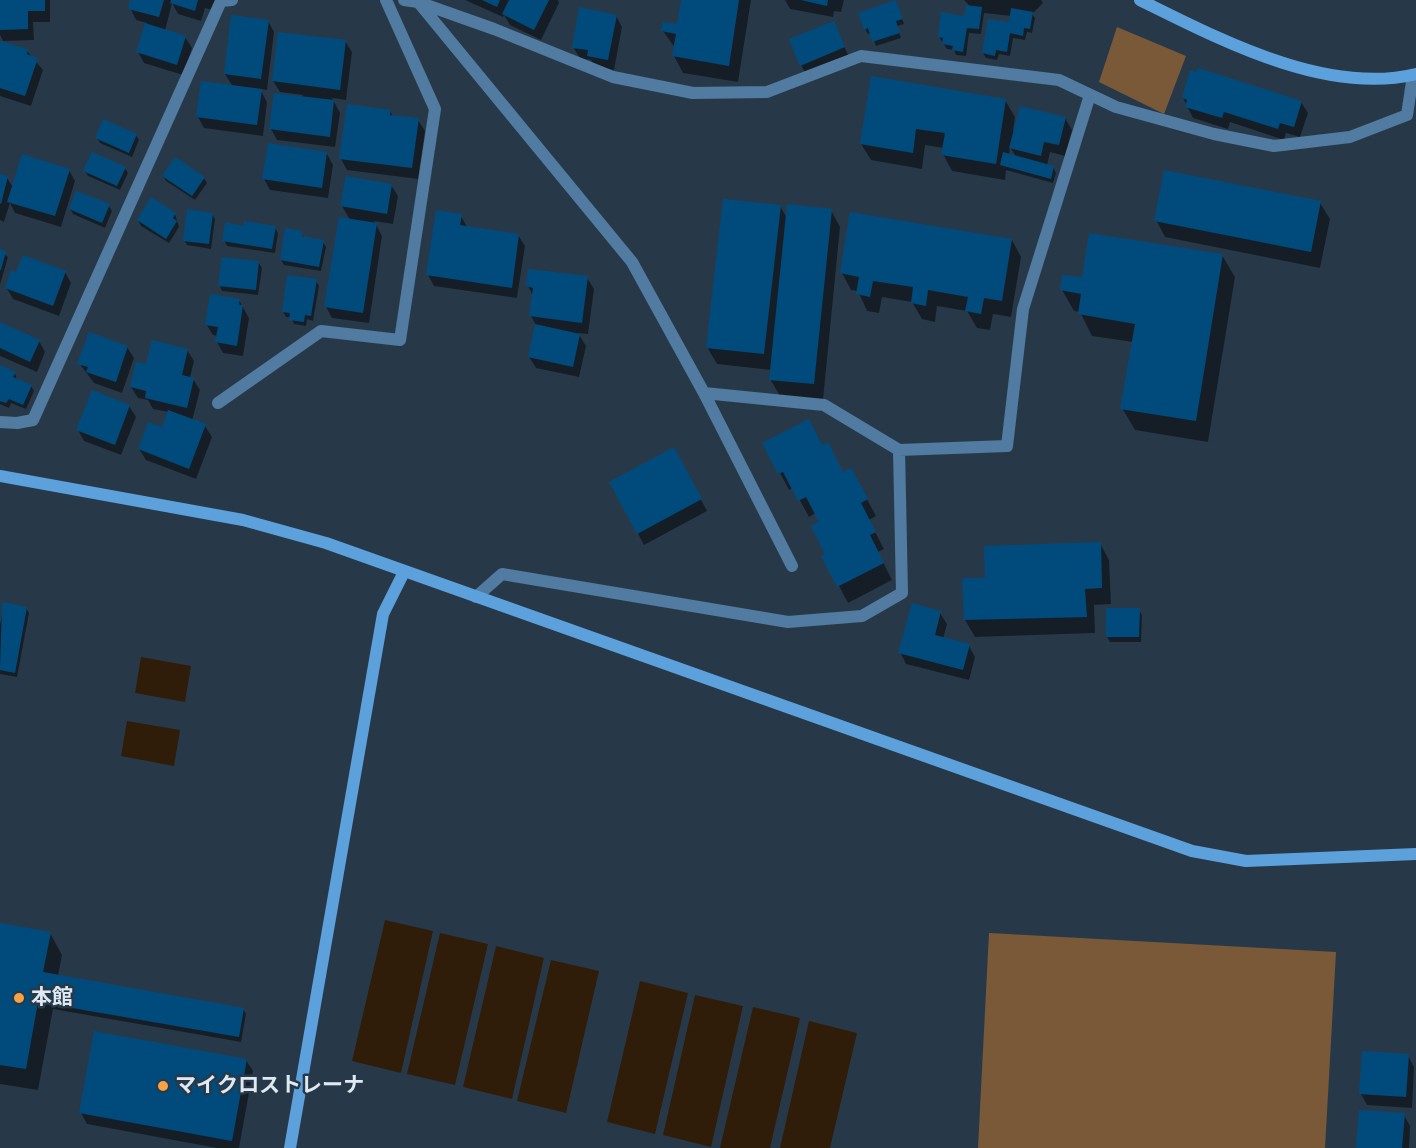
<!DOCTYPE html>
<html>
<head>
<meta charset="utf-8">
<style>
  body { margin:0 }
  canvas { display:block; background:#273948 }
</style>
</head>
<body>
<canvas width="1416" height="1148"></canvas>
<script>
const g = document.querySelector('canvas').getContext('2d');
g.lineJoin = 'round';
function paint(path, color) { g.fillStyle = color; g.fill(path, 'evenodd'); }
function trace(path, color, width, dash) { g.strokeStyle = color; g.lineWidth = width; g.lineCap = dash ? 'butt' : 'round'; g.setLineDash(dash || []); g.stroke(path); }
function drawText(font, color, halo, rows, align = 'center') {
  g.font = font + ' Manrope,"Noto Sans JP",sans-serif'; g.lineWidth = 5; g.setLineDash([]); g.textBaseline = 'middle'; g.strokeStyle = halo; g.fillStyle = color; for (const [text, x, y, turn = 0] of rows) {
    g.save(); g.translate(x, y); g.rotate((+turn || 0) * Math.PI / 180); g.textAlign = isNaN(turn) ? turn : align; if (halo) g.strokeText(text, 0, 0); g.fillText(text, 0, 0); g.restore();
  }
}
paint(new Path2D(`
  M1117,27L1186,56L1164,114L1099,82Z
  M989,933L1336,952L1325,1148H978Z`), '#7a5938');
paint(new Path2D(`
  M141,657L191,666L185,702L135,693Z
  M127,721L180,730L174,766L121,756Z
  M385,920L433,931L401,1073L352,1061Z
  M440,933L488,944L455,1085L407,1074Z
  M496,946L544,958L512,1099L463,1087Z
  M551,960L599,971L566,1113L517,1101Z
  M640,981L688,993L655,1134L607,1122Z
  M695,995L743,1006L711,1147L663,1135Z
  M753,1007L800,1018L770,1148H720Z
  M809,1021L857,1033L830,1148H780Z`), '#2f1d0a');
paint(new Path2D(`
  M0,0H50V22H33L34,40L3,41L0,35Z
  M130,0H219L216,11L205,8L201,21L178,14L172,3L165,31L185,37L192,48L183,75L144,63L138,52L147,23L136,20L130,8Z
  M465,0H558L559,3L541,40L510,25L504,15L503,17Z
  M683,0H751L738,82L683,73L674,56L675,48L663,31L679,26Z
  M785,0H844L841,12L834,11L833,17L790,9Z
  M964,0H1041L1043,3L1032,14L1035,18L1032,33L1027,32L1025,40L1013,38L1010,56L999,54L997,60L986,58L983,53L1011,24L1012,16L984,13L981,34L969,33L966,56L956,55L954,50L947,49L939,37L965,17L971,7Z
  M898,7L904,24L897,26L901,38L876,46L871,33L868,34L865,29Z
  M616,16L622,27L614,70L595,67L591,60L580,58L573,47Z
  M268,21L274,32L267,90L260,89L267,102L263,136L204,128L198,117L233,87L225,74Z
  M833,23L850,59L807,76L801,65Z
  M345,41L352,52L346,100L332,98L340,113L335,147L277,140L271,129L303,95L280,92L273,81Z
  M0,43L27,51L43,70L31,106L0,96Z
  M1183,98L1301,102L1308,113L1300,137L1286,133L1284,140L1230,122L1228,129L1193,118Z
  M1005,100L1015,117L1013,131L1065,118L1072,130L1065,156L1050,152L1047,166L1053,167L1056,173L1053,183L1006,170L1005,180L952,171L943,154L944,148L925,145L922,169L871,160L861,144ZM1010,147L1016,157L1009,155Z
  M390,111L393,116L418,120L425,131L418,179L347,170L341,159Z
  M136,135L139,140L132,157L100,143L97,138Z
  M327,154L333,165L328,198L270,190L264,179Z
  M125,168L128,173L120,190L88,176L85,171Z
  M69,170L75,181L61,227L15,213L10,203L4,222L0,220V175L7,178L13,187Z
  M163,176L204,178L207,183L195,200L166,181Z
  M391,185L398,196L393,224L374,221L382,236L369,323L332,318L326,307L350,220L342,206Z
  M1320,203L1330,219L1320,268L1165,237L1156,220Z
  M109,206L112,211L105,228L73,214L70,209Z
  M780,206L787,218L831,210L840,227L823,400L780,396L770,379L771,370L717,364L707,347Z
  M175,214L179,227L169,243L141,226L138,220Z
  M212,214L215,219L211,249L187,245L184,240Z
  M461,216L467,227L518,235L525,246L517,298L434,286L428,275Z
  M244,227L275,228L278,233L275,253L227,246L224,240Z
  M301,233L304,238L323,242L326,247L321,271L284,265L281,260Z
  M1012,240L1021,257L1011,317L993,314L990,330L977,328L967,311L937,306L935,322L922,319L912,302L882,297L879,313L867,311L858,291L851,290L842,273Z
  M0,251L8,257L0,285Z
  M1222,255L1235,277L1208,442L1135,430L1122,408L1133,342L1092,336L1080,312L1074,311L1062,290L1083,279Z
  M259,263L262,268L258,295L222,291L220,286Z
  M65,272L71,283L59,316L13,299L6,287Z
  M587,278L594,289L588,334L578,333L586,346L579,377L536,368L529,357L536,325L531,316L533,296L528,286Z
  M316,281L319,286L313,321L307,319L306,326L294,324L291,317H286L283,312Z
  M239,300L249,318L243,356L223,353L217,342L218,336L213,335L206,324Z
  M0,324L39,341L45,352L37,372L0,356Z
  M127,347L134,358L122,393L94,383L79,363Z
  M187,350L194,361L190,378L193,379L200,390L192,421L205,426L212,437L196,479L146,460L139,449L163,429L169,412L153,409L148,400L138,398L131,387L147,366Z
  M0,367L15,373L17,380L31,386L34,391L26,409L11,403L9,408L0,404Z
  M129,406L136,417L121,455L84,441L78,430Z
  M822,446L843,473L860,486L876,516L869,520L884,549L878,552L892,580L848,603L839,586L816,513L809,517L793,488L789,490L780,473Z
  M680,460L707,511L644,545L611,482Z
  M1100,543L1109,560L1111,604L1094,605L1095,633L975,637L965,620L964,580L987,579Z
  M4,604L26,608L29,613L17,677L0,674V625Z
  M1139,610L1142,615L1141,642H1110L1107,637Z
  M940,613L947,624L943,639L969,646L975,657L969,680L906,664L900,652Z
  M0,925L50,933L62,955L58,976L243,1009L246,1014L241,1042L53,1009L38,1090L0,1084Z
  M1408,1056L1414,1067L1412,1108L1367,1105L1361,1094Z
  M246,1060L253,1071L239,1148H217L87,1124L81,1113Z
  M1404,1115L1410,1126L1409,1148H1358Z`), '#0007');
paint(new Path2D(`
  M0,0H45V11H28V29L0,30Z
  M130,0H164L159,17L128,9Z
  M171,0H198L195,11L170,3Z
  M482,0H500L497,7Z
  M509,0H549L534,30L502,14Z
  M681,0H739L729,66L672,56L676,34L661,31L663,22L677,24Z
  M801,0H828L827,6Z
  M896,0L903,19L896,21L900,33L872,42L868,28L864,30L858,13Z
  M966,5L982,7L979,29L967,28L963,52L952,50L953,46L942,44L943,38L938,37L941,12L964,16Z
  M579,7L617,15L608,60L587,56L588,50L572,48Z
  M1011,8L1033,12L1030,29L1024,28L1023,36L1010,33L1007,52L996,50L995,56L982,53L988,19L1009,22Z
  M231,15L269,20L261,79L224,74Z
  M834,21L845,47L800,66L789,39Z
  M145,23L186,36L177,65L136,52Z
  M278,32L346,40L340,90L272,81Z
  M0,41L28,49L27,54L38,58L25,96L0,88Z
  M1198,68L1302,101L1294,127L1280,123L1278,129L1224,112L1222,118L1185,107L1187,100L1182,98L1190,70L1196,72Z
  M871,76L1006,99L996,164L941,155L945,133L916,129L913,153L860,144Z
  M201,81L262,89L257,125L196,117Z
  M274,93L334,100L330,137L269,129Z
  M347,104L391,110L390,115L419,118L412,168L339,159Z
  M1020,106L1066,117L1059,145L1044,142L1041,156L1009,148Z
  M103,119L137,134L129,153L95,138Z
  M268,143L327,152L322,188L262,179Z
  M92,152L126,167L117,186L83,171Z
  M1003,152L1054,166L1051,179L1000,165Z
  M22,154L70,169L55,216L7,202Z
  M175,157L205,177L192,196L162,176Z
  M1164,170L1321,201L1311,252L1154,221Z
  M0,174L8,176L1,204L0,203Z
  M346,176L392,184L387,214L340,206Z
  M76,191L110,204L102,223L69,209Z
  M151,197L176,213L173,218L177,221L166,239L137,220Z
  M723,199L781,205L764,354L706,348Z
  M787,204L832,209L814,384L769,380Z
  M187,209L213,213L209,244L183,241Z
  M436,210L462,214L460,225L519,234L512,288L426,275Z
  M850,212L1012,239L1002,301L984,298L981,314L965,311L968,297L928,290L926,306L911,303L913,287L873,281L870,297L856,294L859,277L840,273Z
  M339,217L377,223L363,313L324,307Z
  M244,221L276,226L272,249L222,241L225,222L243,226Z
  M285,228L302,231V236L324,240L319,267L280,260Z
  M1089,233L1223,254L1196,421L1120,409L1135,324L1078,314L1081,294L1060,290L1062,275L1082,277Z
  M0,249L6,251L1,270H0Z
  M23,255L66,271L53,306L5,288L11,270L16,272Z
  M222,257L259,261L256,290L218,286Z
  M528,269L588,276L582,323L529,316L533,288L526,286Z
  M287,275L317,279L311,316L305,315L304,322L289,320L290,313L282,312Z
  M210,294L240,299L239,305H243L237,346L215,342L218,327L205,325Z
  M0,322L40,340L30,362L0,348Z
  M535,324L580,334L573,367L528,357Z
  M89,332L128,346L116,382L86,372L88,367L77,364Z
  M152,340L188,349L182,375L194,378L187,408L145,398L146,391L130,387L136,362L146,364Z
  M0,365L16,372L13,377L32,385L23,405L9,399L6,403L0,401Z
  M92,390L130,405L115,445L76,430Z
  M168,410L206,424L189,469L138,449L148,422L162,427Z
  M809,419L822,445L828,442L843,472L851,468L868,499L861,503L876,532L870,535L884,563L837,587L821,556L825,554L811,526L819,522L806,497L798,501L783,472L778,474L762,443Z
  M674,447L702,499L637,534L609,482Z
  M1101,542L1102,588L1085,589L1087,617L964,620L962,578H985L984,546Z
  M2,602L27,607L15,673L0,670Z
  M912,603L941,611L935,635L970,644L963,670L898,653Z
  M1106,608H1140L1139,637H1106Z
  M0,923L51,932L43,972L244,1008L239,1037L38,1002L26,1069L0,1065Z
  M94,1031L247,1059L232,1141L79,1113Z
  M1362,1051L1409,1054L1406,1097L1359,1094Z
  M1359,1110L1405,1113L1402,1148H1356Z`), '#004b7b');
trace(new Path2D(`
  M404,0L418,2L494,29L613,77L693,93L767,92L861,56L1059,80L1116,107L1214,134L1274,146L1350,137L1407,115L1413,75
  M419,3L632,262L704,393L792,566
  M218,403L321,331L400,340L435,109L386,0
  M0,422L17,423L33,420L221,1L232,0
  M899,450L1007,446L1023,309L1090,95
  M476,597L502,574L788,622L862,616L902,593L899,450L824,405L704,393`), '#517ba0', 12);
trace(new Path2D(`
  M1140,0C1219,39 1326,96 1416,74
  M0,476L243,520L326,543L1192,851L1246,861L1416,854
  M290,1148L383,614L404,572`), '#5ca1db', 12);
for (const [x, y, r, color] of [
  [19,998,6,"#f6a247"],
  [163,1086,6,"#f6a247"]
]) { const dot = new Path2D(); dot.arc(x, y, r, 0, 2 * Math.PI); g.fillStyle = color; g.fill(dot); trace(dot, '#273948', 2); }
drawText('bold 21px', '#dfe9f3', '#273948', [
  ["本館",31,998],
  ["マイクロストレーナ",175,1086]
], 'left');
</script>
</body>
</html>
